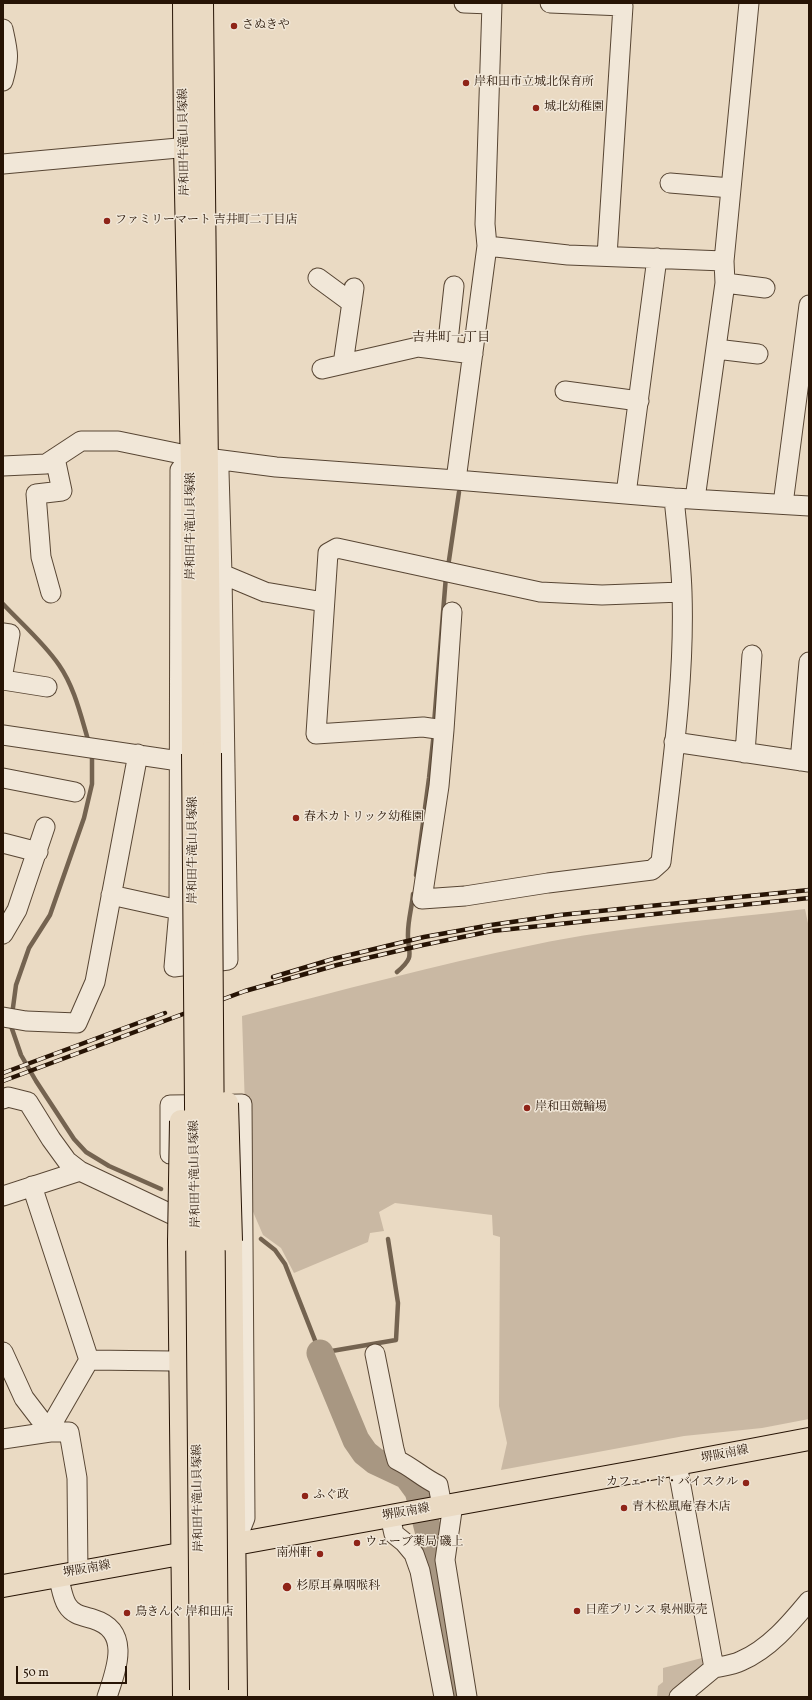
<!DOCTYPE html>
<html>
<head>
<meta charset="utf-8">
<style>
  body { margin:0 }
  #map { position:relative; width:812px; height:1700px; overflow:hidden; background:#eadac3; font-family:Vollkorn,serif }
  canvas { display:block }
  .frame { position:absolute; inset:0; border:4px solid #271405; pointer-events:none }
  .scale { position:absolute; left:16px; top:1666px; width:111px; height:18px; box-sizing:border-box; border:2px solid #271405; border-top:0; padding-left:5px; font-size:12px; line-height:14px; white-space:nowrap; color:#271405; -webkit-text-stroke:3px #f1e7d8; paint-order:stroke }
</style>
</head>
<body>
<div id="map">
<canvas width="812" height="1700"></canvas>
<div class="frame"></div>
<div class="scale">50 m</div>
</div>
<script>
const g = document.querySelector('canvas').getContext('2d');
g.lineJoin = 'round';
function paint(path, color) { g.fillStyle = color; g.fill(path, 'evenodd'); }
function trace(path, color, width, dash) { g.strokeStyle = color; g.lineWidth = width; g.lineCap = dash ? 'butt' : 'round'; g.setLineDash(dash || []); g.stroke(path); }
function drawText(font, color, halo, rows, align = 'center') {
  g.font = font + ' Vollkorn,"Noto Serif JP",serif'; g.lineWidth = 3; g.setLineDash([]); g.textBaseline = 'middle'; g.strokeStyle = halo; g.fillStyle = color; for (const [text, x, y, turn = 0] of rows) {
    g.save(); g.translate(x, y); g.rotate((+turn || 0) * Math.PI / 180); g.textAlign = isNaN(turn) ? turn : align; if (halo) g.strokeText(text, 0, 0); g.fillText(text, 0, 0); g.restore();
  }
}
paint(new Path2D(`
  M805,909L809,928V1419L762,1428L684,1436L501,1470L507,1443L499,1406L500,1237L493,1235L492,1215L395,1203L379,1212L384,1231L370,1233L368,1242L294,1273L281,1248L263,1235L248,1200L242,1016C339,991 435,965 533,945C622,926 715,920 805,909Z
  M702,1658L706,1687L695,1697H657L658,1686L663,1682V1668Z`), '#c9b8a3');
trace(new Path2D(`
  M448,567L459,492
  M3,604C22,624 44,643 59,665C75,688 81,717 89,743
  M434,724L446,576
  M416,875L429,778L434,732
  M397,972C417,955 407,954 408,933C408,920 412,907 413,894
  M12,1015L16,985L29,948L50,915L84,818L92,784V752
  M11,1022V1026L21,1055L36,1081L74,1139L86,1152L109,1166L161,1189
  M261,1239L275,1250L285,1264L320,1353L396,1340L398,1303L388,1239`), '#746350', 4.5);
trace(new Path2D(`
  M320,1353L356,1440L365,1453L375,1461L407,1476L418,1491L429,1534L428,1554L454,1697`), '#a89782', 27);
const minor = new Path2D(`
  M464,3L491,4
  M492,3L485,224L487,246L568,255L724,261
  M550,3L623,6L607,256
  M3,29C8,52 10,57 3,81
  M3,164L200,146
  M670,183L731,188
  M318,278L352,303
  M725,283L765,288
  M716,349L758,354
  M447,350L454,286
  M343,364L354,288
  M322,369L418,347L473,354
  M565,391L639,401
  M191,456L180,470L179,910L174,967L228,960L222,574L219,471L207,457
  M3,466L46,464L81,441H118L191,456L276,467L456,480L674,498L809,506
  M456,480L487,246
  M626,494L657,258
  M674,498C677,529 681,561 682,592C685,682 671,773 661,862L652,870L548,883L465,896L422,899L439,786L444,730L423,727L316,734L328,553L337,548L540,592L602,595L682,592
  M695,499L725,283L724,261L749,3
  M783,504L809,305
  M222,574L265,592L324,602
  M51,593L41,557L36,494L62,491L55,458
  M3,633L10,634L3,673
  M3,680L47,687
  M444,730L452,612
  M3,735L179,761
  M674,742L809,762
  M745,753L752,655
  M800,761L809,662
  M3,778L75,792
  M3,843L38,852
  M111,895L179,910
  M3,934L17,910L45,827
  M3,1017L26,1021L77,1023L95,982L138,754
  M3,1099L8,1097L28,1102L51,1139L67,1161L80,1171L171,1214
  M170,1154V1105L242,1104L245,1518L239,1533
  M32,1186L89,1360
  M3,1196L80,1171
  M3,1352L24,1398L50,1432H69L77,1478L78,1572
  M375,1354L394,1449L397,1460C412,1467 423,1478 438,1485L442,1506
  M3,1439L50,1432L52,1424L89,1360L172,1361
  M677,1464L714,1668L679,1697
  M453,1504L445,1560L467,1697
  M390,1516L394,1534L404,1542L414,1554L420,1571L444,1697
  M58,1576C61,1585 62,1597 67,1605C73,1615 83,1616 93,1619C132,1631 116,1670 107,1697
  M714,1668C723,1666 733,1665 741,1661C769,1649 790,1624 809,1601`);
const major = new Path2D(`
  M184,3L185,147L192,470L193,754
  M202,3L210,753
  M231,1241L236,1697
  M179,1242L184,1697
  M3,1586L656,1468L809,1439`);
trace(minor, '#584634', 21);
trace(major, '#271405', 24);
trace(minor, '#f1e7d8', 19);
trace(major, '#eadac3', 22);
const rail = new Path2D(`
  M273,977L333,959L424,937L491,925L560,915L809,890
  M3,1073L165,1013
  M3,1081L245,991L337,965L423,945L492,931L809,898`);
trace(rail, '#271405', 4.5);
trace(rail, '#f1e7d8', 3, [9]);
const majorBridge = new Path2D(`
  M210,753L217,1690
  M193,754L201,1690
  M227,1103L231,1241
  M179,1242L181,1121`);
trace(majorBridge, '#271405', 24, []);
trace(majorBridge, '#eadac3', 22);
for (const [x, y, r, color] of [
  [234,26,4,"#8f2418"],
  [466,83,4,"#8f2418"],
  [536,108,4,"#8f2418"],
  [107,221,4,"#8f2418"],
  [296,818,4,"#8f2418"],
  [527,1108,4,"#8f2418"],
  [746,1483,4,"#8f2418"],
  [305,1496,4,"#8f2418"],
  [624,1508,4,"#8f2418"],
  [357,1543,4,"#8f2418"],
  [320,1554,4,"#8f2418"],
  [287,1587,5,"#8f2418"],
  [577,1611,4,"#8f2418"],
  [127,1613,4,"#8f2418"]
]) { const dot = new Path2D(); dot.arc(x, y, r, 0, 2 * Math.PI); g.fillStyle = color; g.fill(dot); trace(dot, '#f1e7d8', 1.5); }
drawText('12px', '#271405', '#f1e7d8', [
  ["さぬきや",242,26],
  ["岸和田市立城北保育所",474,83],
  ["城北幼稚園",544,108],
  ["ファミリーマート 吉井町二丁目店",115,221],
  ["春木カトリック幼稚園",304,818],
  ["岸和田競輪場",535,1108],
  ["カフェ・ド・バイスクル",738,1483,"right"],
  ["ふぐ政",313,1496],
  ["青木松風庵 春木店",632,1508],
  ["ウェーブ薬局 磯上",365,1543],
  ["南州軒",312,1554,"right"],
  ["杉原耳鼻咽喉科",296,1587],
  ["日産プリンス 泉州販売",585,1611],
  ["鳥きんぐ 岸和田店",135,1613]
], 'left');
drawText('12px', '#271405', '#f1e7d8', [
  ["岸和田牛滝山貝塚線",185,142,-91],
  ["岸和田牛滝山貝塚線",192,526,-90],
  ["岸和田牛滝山貝塚線",194,850,-90],
  ["岸和田牛滝山貝塚線",196,1174,-91],
  ["堺阪南線",725,1455,-11],
  ["岸和田牛滝山貝塚線",199,1498,-91],
  ["堺阪南線",406,1513,-10],
  ["堺阪南線",87,1570,-10]
]);
drawText('13px', '#271405', '#f1e7d8', [
  ["吉井町一丁目",451,339]
]);
</script>
</body>
</html>
